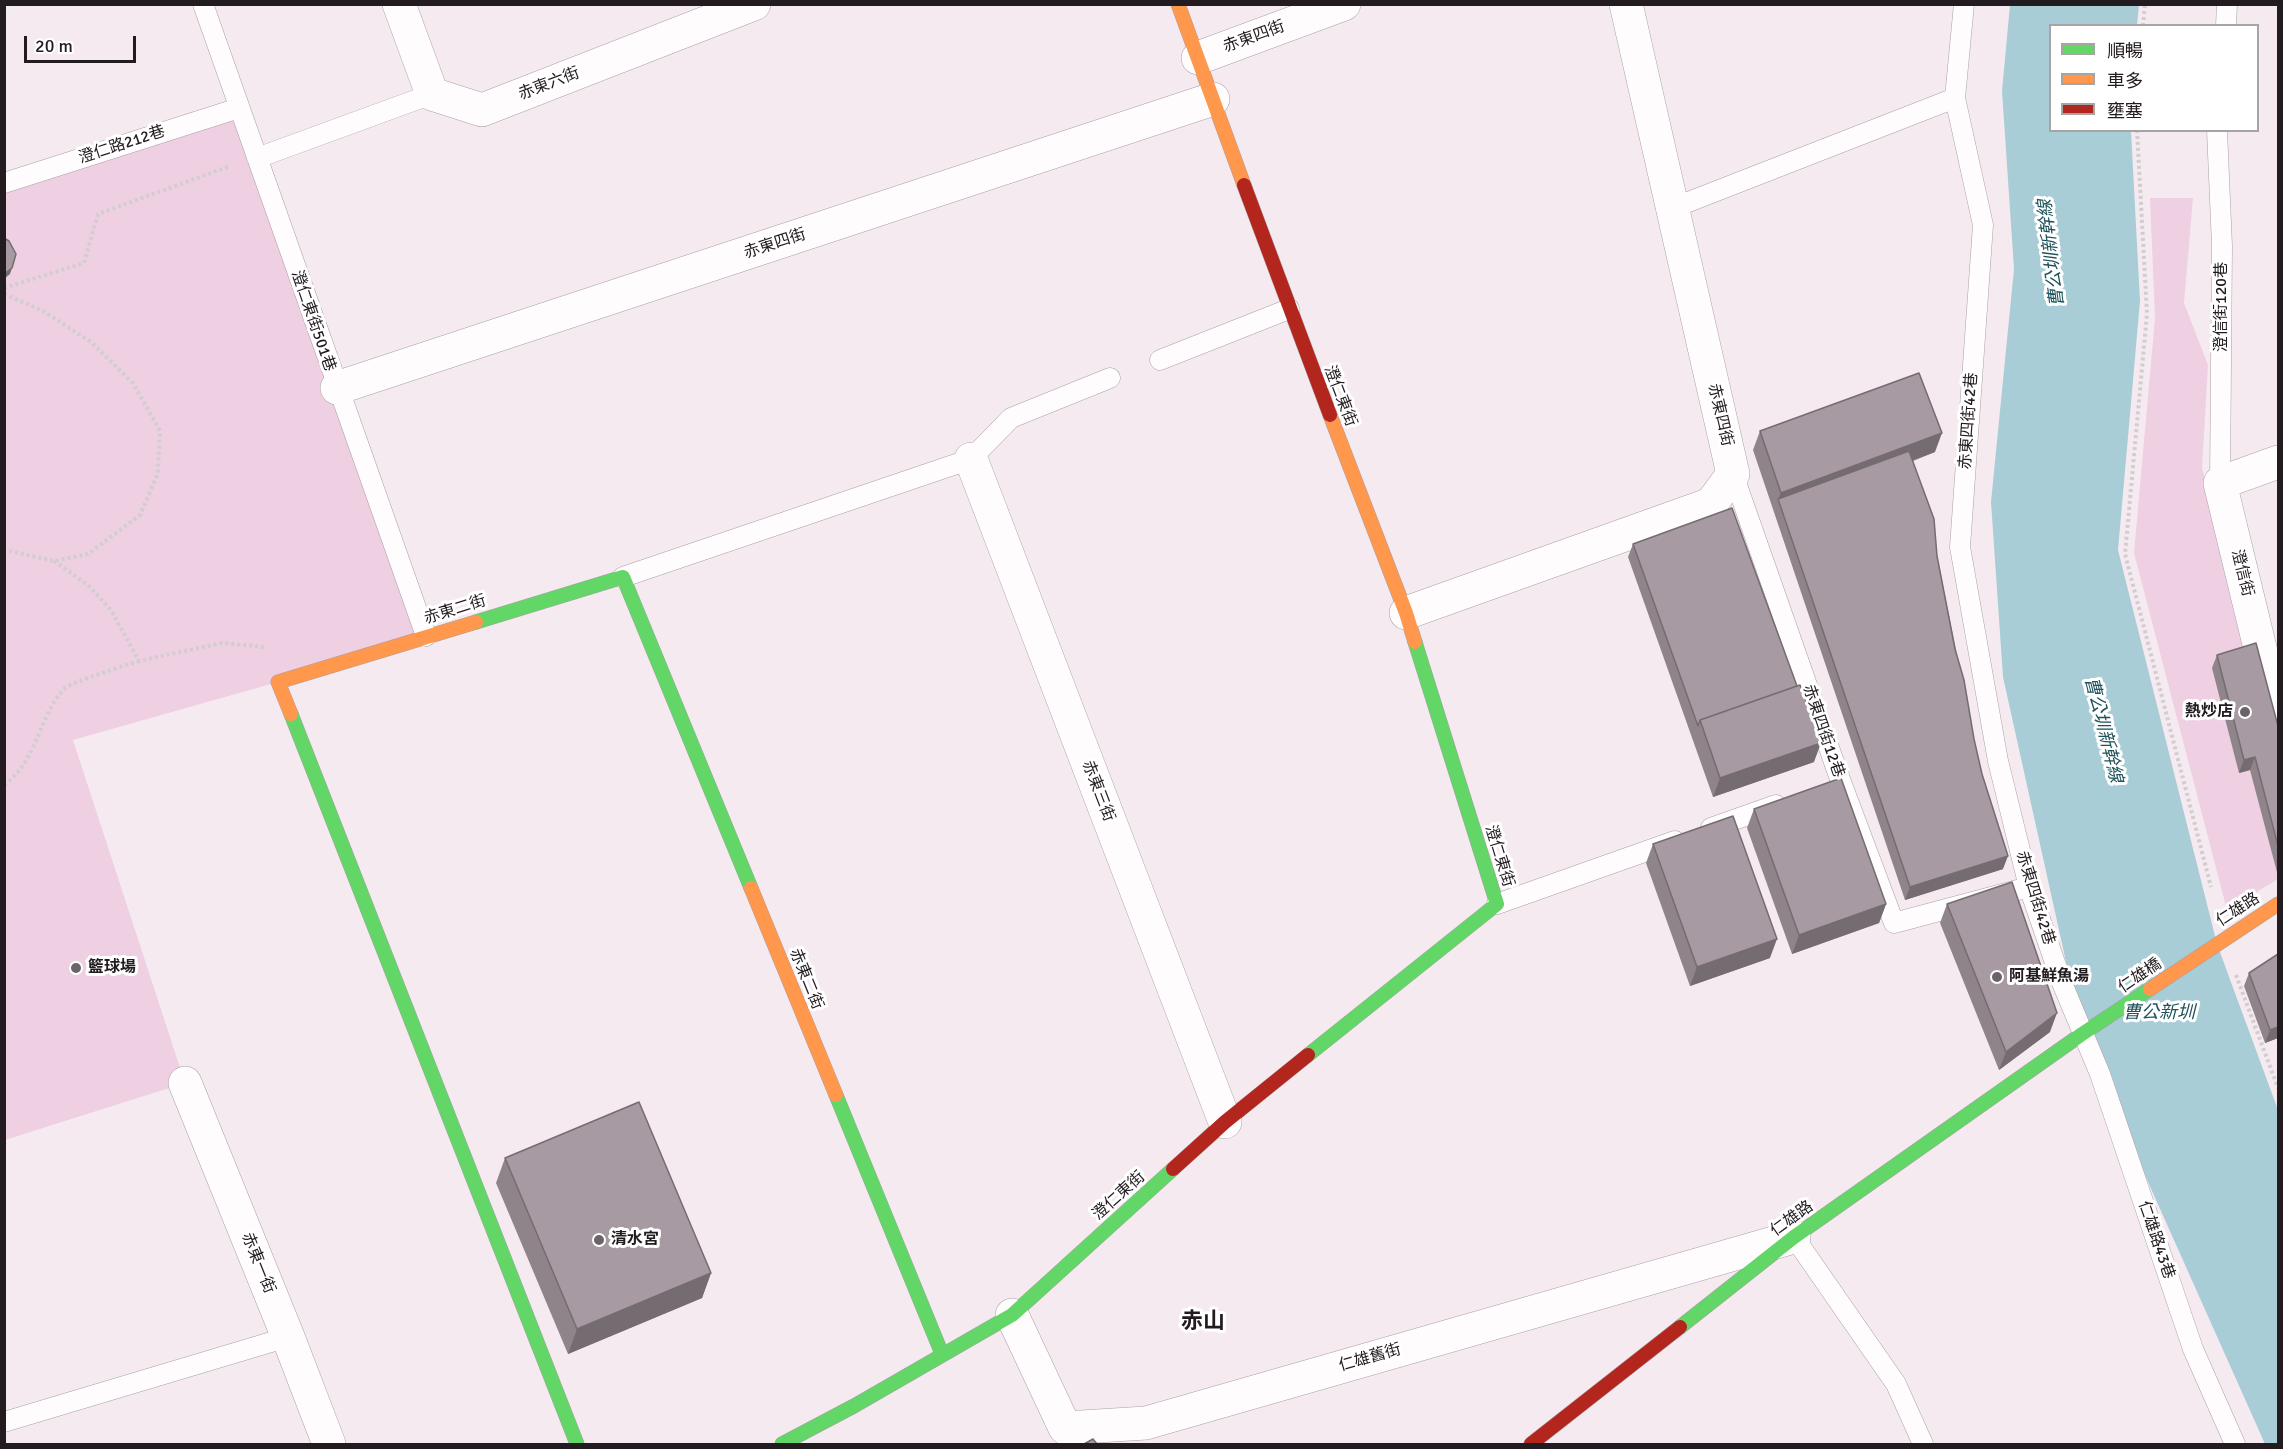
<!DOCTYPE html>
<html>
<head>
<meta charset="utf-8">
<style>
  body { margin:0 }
  #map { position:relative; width:2283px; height:1449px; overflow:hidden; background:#f6eaf1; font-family:Signika,"Noto Sans TC",sans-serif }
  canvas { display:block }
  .frame { position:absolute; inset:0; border:6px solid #221b1f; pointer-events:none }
  .legend { position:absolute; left:2049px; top:24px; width:210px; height:108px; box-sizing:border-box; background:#fff; border:2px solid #a7a4a5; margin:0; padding:8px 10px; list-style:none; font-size:18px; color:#221b1f }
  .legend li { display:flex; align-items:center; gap:12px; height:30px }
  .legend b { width:30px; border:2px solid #a7a4a5 }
  .scale { position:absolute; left:24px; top:36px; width:112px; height:27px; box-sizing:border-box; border:3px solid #221b1f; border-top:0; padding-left:8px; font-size:18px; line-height:21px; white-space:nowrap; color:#221b1f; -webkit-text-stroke:4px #fff; paint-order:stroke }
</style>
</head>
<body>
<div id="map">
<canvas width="2283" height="1449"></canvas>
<div class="frame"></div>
<ul class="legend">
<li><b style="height:8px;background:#63d668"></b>順暢</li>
<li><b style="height:8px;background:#ff974d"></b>車多</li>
<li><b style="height:8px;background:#b3261e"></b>壅塞</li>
</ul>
<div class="scale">20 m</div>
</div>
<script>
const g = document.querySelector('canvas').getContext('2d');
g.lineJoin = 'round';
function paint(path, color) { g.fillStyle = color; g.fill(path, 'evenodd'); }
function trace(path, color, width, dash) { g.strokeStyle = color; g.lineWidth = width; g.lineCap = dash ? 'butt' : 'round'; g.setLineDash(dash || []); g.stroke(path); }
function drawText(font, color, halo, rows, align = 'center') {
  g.font = font + ' Signika,"Noto Sans TC",sans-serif'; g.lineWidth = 6; g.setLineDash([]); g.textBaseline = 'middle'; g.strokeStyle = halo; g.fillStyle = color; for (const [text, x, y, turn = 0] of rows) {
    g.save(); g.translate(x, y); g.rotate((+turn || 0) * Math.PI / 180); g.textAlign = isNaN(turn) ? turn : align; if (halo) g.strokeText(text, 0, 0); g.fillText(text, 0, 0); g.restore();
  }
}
paint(new Path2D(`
  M239,108L426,636L278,682L73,740L185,1083L5,1140L4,183Z
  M2150,198H2193L2184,303L2208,365L2202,468L2278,757V879L2227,910L2134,553L2155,318Z`), '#eed0e2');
paint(new Path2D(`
  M2010,5H2139L2137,25L2050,26V130L2131,131L2140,301L2118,550L2217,944L2278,1110V1444H2265L2082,1034L2003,677L1991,502L2014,269L2002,91Z`), '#a8cdd6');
const lane = new Path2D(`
  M203,4L426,636
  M2226,26L2227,4
  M1955,98L1964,4
  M2217,130L2222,246L2220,483
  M257,158L432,94
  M4,183L239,108
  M1673,208L1955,98L1983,225L1960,547L1998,761L2029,887L2062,983L2100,1074L2193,1349L2235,1444
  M1160,360L1289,309
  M1733,474L1841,782L1894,923L2029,887
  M623,577L971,459L1011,418L1110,378
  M1711,828L1776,805
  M1497,904L1675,841
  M1794,1237L1896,1384L1923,1444
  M4,1422L288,1337`);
const street = new Path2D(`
  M399,4L432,94L482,110L754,4
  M1198,58L1344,4
  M337,388L1213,99
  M971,459L1225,1122
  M2278,462L2220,483L2278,722
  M1406,613L1711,504L1733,474L1626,4
  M185,1083L288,1337L329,1444
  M1012,1315L1065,1428L1146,1423L1794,1237`);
const fast = new Path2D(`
  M476,622L623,577L751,888
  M291,714L577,1444
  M1308,1055L1497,904L1415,642
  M836,1095L942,1354
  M1680,1327L1794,1237L2082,1034L2150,989
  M782,1444L854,1406L1012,1315L1173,1169`);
const slow = new Path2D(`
  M1178,4L1244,185
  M1330,415L1406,613L1415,642
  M291,714L278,682L476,622
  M751,888L836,1095
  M2150,989L2278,904`);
const jam = new Path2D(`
  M1244,185L1330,415
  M1173,1169L1225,1122L1308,1055
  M1531,1444L1680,1327`);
trace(lane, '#a9a0a6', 21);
trace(street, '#a9a0a6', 34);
trace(fast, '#a9a0a6', 15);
trace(slow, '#a9a0a6', 15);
trace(jam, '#a9a0a6', 15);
trace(new Path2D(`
  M2143,26L2145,4
  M2137,130L2147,314L2125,554L2211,887
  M4,288L84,263L98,214L230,166
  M4,294L43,311L91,342L133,383L160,431L158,473L140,515L88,554L54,561L4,550
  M54,561L89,586L111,610L139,661L222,643L265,647
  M4,785C39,759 38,716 65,688C72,682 127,665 139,661
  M2236,975L2278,1088`), '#d2cdd0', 4, [3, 3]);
trace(lane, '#fefcfd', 20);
trace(street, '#fefcfd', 33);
trace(fast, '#63d668', 14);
trace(slow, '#ff974d', 14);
trace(jam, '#b3261e', 14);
paint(new Path2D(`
  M1760,431L1935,452L1913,461L1937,556L1974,739L2003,869L1905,900L1753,450Z
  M1633,544L1814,762L1713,797L1628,557Z
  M2217,655L2278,726V876L2250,770L2239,773L2212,668Z
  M1754,809L1886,904L1879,923L1792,954L1747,828Z
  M1653,844L1770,958L1690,986L1646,863Z
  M1947,904L2050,1032L1999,1070L1940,923Z
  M2249,973L2278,1038L2265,1043L2244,986Z
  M505,1158L711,1273L702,1298L568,1354L496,1183Z`), '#90848b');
paint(new Path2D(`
  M12,268L10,274L4,279V274Z
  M1942,433L1935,452L1782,509L1778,499L1781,493Z
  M1821,743L1814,762L1713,797L1720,778Z
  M2255,757L2250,770L2239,773L2244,760Z
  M2008,856L2003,869L1905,900L1910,887Z
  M1886,904L1879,923L1792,954L1799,935Z
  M1777,939L1770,958L1690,986L1697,967Z
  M2057,1013L2050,1032L1999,1070L2006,1052Z
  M2278,1027V1038L2265,1043L2270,1030Z
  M711,1273L702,1298L568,1354L577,1329Z`), '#756c71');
const building = new Path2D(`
  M4,238L9,241L16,254L12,268L4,274Z
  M1919,373L1942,433L1781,493L1760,431Z
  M1909,451L1934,519L1937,556L1955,649L1964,680L1974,739L1982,774L2008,856L1910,887L1778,499Z
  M1732,508L1797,686L1700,720L1698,726L1633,544Z
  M2256,643L2278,726V846L2255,757L2244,760L2217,655Z
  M1800,685L1821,743L1720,778L1700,720Z
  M1841,778L1886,904L1799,935L1754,809Z
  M1733,816L1777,939L1697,967L1653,844Z
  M2012,882L2057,1013L2006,1052L1947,904Z
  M2278,954V1027L2270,1030L2249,973Z
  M639,1102L711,1273L577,1329L505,1158Z
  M1093,1439L1097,1444H1084Z`);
paint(building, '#a79aa2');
trace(building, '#756c71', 1.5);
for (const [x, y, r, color] of [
  [2245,712,6,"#6c6368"],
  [76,968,6,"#6c6368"],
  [1997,977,6,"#6c6368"],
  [599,1240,6,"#6c6368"]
]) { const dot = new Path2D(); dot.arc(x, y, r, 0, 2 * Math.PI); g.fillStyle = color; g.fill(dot); trace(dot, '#fff', 2); }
drawText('16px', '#221b1f', '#fff', [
  ["赤東四街",1254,37,-20],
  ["赤東六街",549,84,-21],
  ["澄仁路212巷",122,145,-18],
  ["赤東四街",775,244,-18],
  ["澄信街120巷",2222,307,-90],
  ["澄仁東街501巷",313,321,71],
  ["澄仁東街",1340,396,69],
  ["赤東四街",1720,415,77],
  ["赤東四街42巷",1969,421,-86],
  ["澄信街",2242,573,76],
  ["赤東二街",455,610,-17],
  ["赤東四街12巷",1823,731,71],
  ["赤東三街",1098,791,69],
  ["澄仁東街",1499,856,73],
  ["赤東四街42巷",2035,898,73],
  ["仁雄路",2238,910,-33],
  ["仁雄橋",2140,976,-34],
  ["赤東二街",806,979,68],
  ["澄仁東街",1119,1196,-42],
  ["仁雄路",1792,1219,-36],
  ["仁雄路43巷",2156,1240,71],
  ["赤東一街",258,1263,68],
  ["仁雄舊街",1370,1358,-16]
]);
drawText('bold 16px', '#221b1f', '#fff', [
  ["熱炒店",2233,712,"right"],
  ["籃球場",88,968],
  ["阿基鮮魚湯",2009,977],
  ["清水宮",611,1240]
], 'left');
drawText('italic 18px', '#20535b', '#fff', [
  ["曹公圳新幹線",2052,253,-97],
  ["曹公圳新幹線",2103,730,76],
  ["曹公新圳",2159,1013]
]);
drawText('bold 22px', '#221b1f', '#fff', [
  ["赤山",1203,1322]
]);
</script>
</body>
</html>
